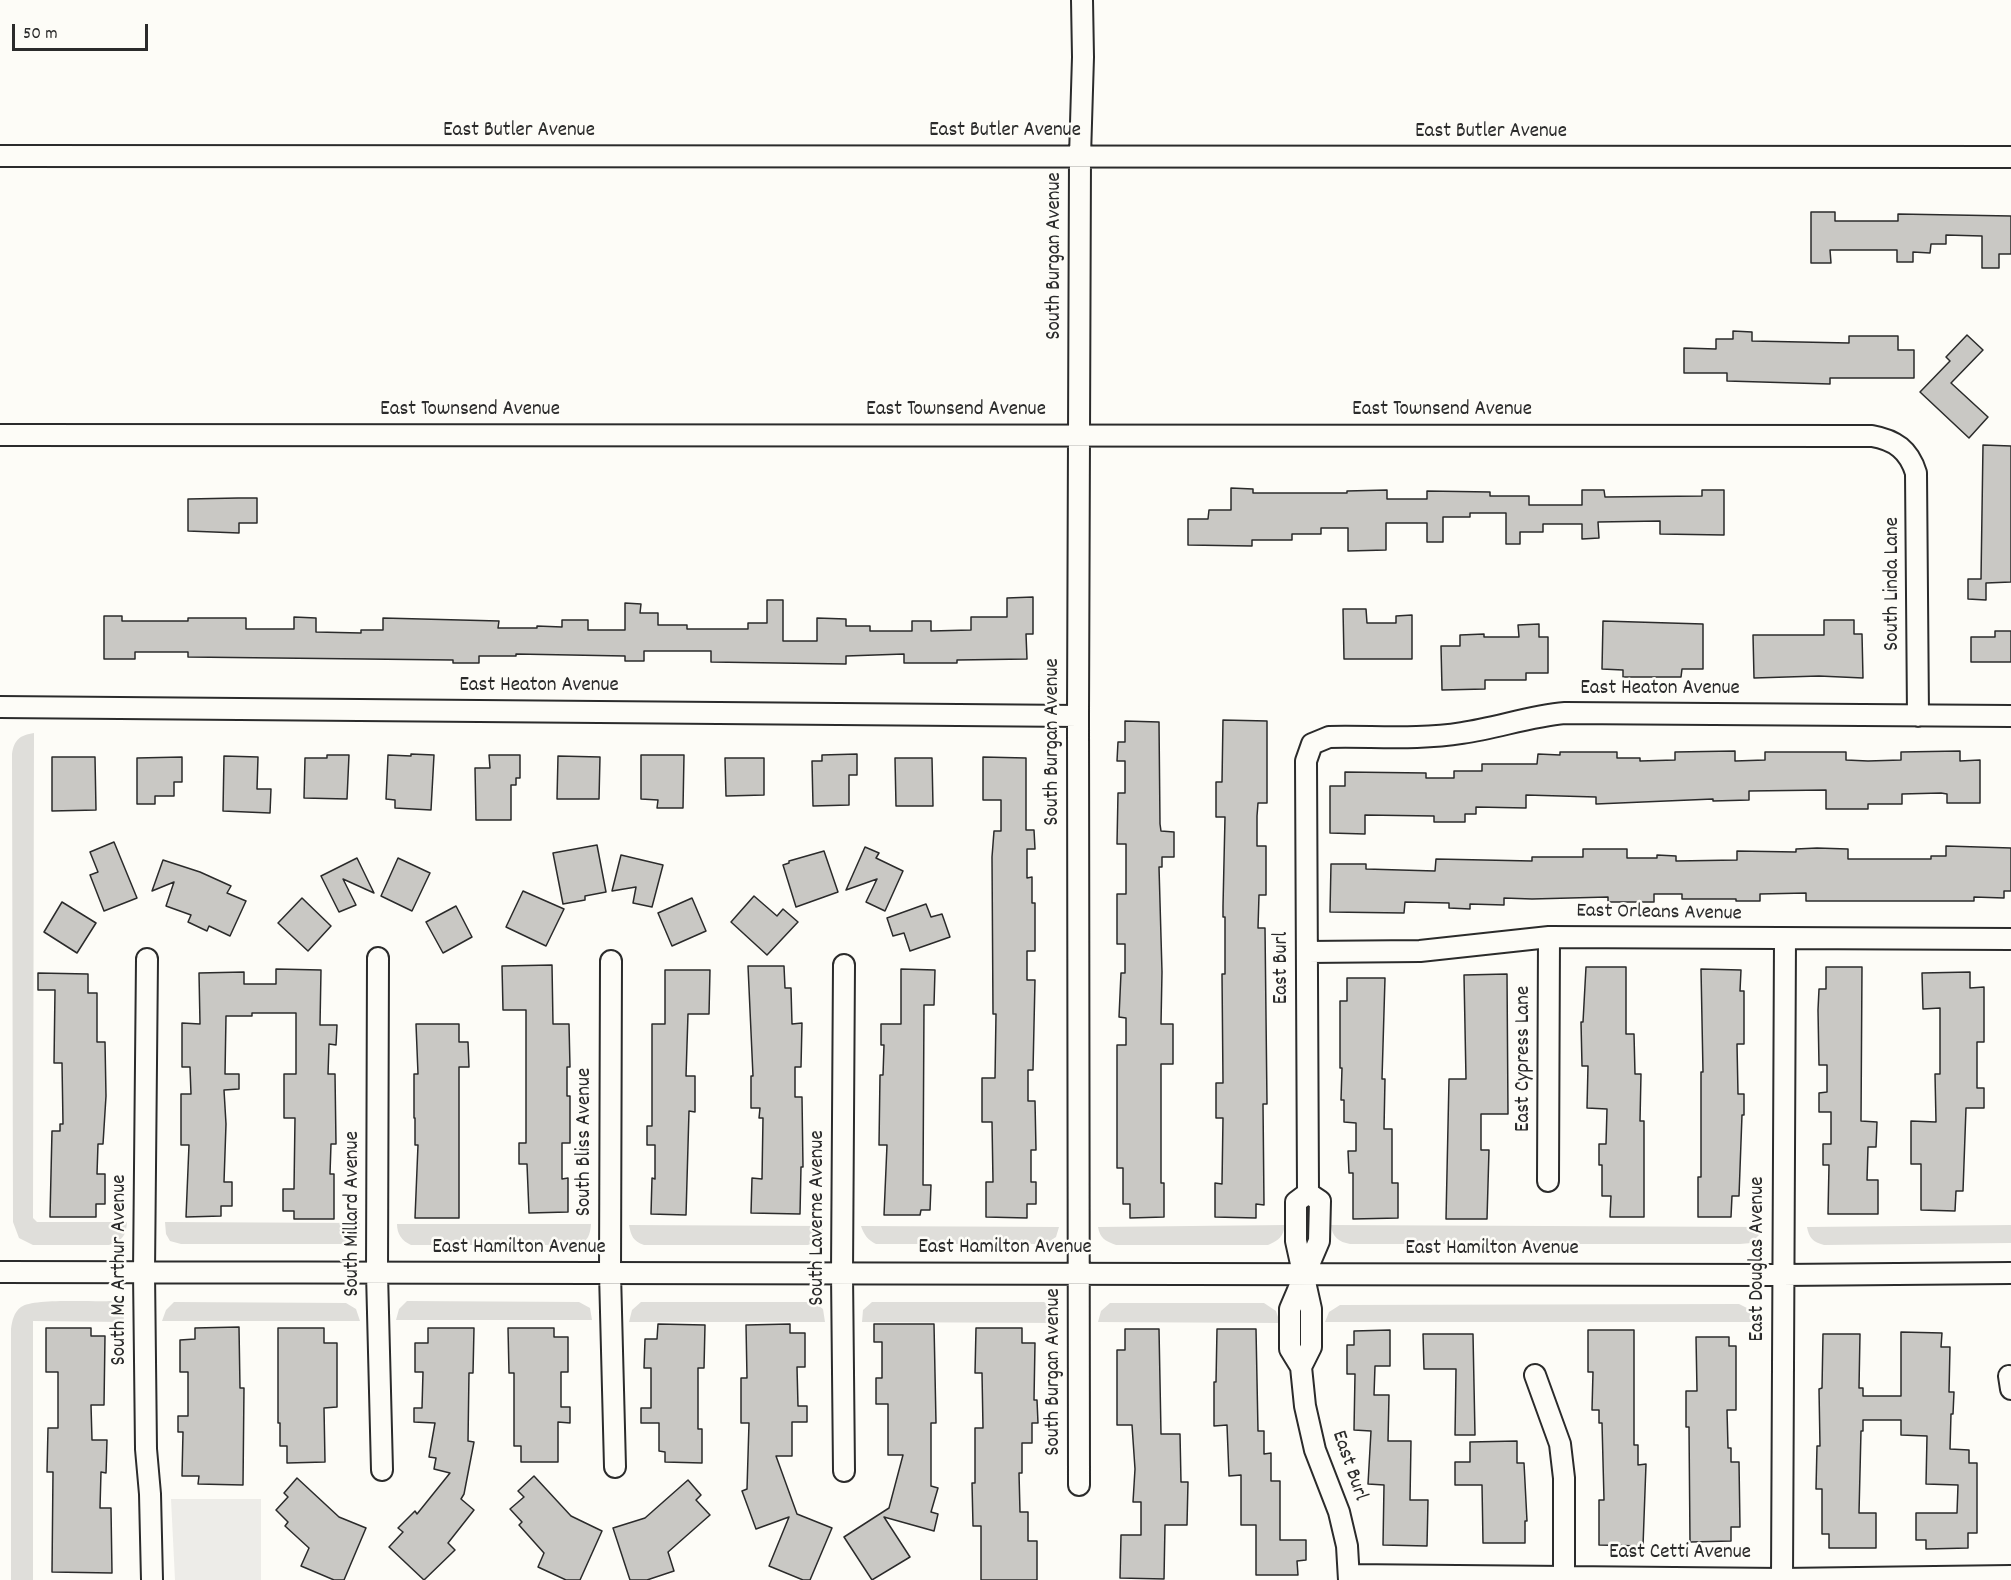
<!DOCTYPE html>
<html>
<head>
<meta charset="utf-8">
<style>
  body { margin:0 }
  #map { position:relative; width:2011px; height:1580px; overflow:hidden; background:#fdfcf7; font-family:Dekko,sans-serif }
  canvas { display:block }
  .scale { position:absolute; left:12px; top:24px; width:136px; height:27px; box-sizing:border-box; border:3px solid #2b2b2b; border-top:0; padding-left:8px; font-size:18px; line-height:21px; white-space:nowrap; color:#2b2b2b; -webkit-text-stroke:4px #fdfcf7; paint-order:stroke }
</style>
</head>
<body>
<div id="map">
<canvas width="2011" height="1580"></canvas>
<div class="scale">50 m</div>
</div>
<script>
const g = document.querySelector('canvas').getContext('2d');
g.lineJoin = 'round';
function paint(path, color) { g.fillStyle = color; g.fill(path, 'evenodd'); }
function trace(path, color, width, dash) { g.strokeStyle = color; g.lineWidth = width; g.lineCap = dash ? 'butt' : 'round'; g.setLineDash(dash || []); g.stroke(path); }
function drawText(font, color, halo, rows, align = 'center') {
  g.font = font + ' Dekko,sans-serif'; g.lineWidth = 5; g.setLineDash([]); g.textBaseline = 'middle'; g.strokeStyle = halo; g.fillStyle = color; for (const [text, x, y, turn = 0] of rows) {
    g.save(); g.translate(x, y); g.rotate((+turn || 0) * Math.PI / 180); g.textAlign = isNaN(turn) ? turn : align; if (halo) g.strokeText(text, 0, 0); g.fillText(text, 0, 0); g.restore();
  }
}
paint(new Path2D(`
  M171,1499H261V1580H175Z`), '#edece8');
paint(new Path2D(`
  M34,733L33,1218L37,1222H127C126,1236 122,1241 109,1245H33L19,1238L13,1222L12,754C14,740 20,735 34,733Z
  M165,1222L360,1223C358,1236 354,1241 342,1244H181L170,1241L166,1234Z
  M397,1224H591C590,1236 588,1241 577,1245H411C402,1241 397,1234 397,1224Z
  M629,1225L823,1226C822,1237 818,1241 808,1245H644C633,1241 631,1236 629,1225Z
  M1285,1225C1283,1237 1279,1240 1268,1245H1116C1105,1241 1100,1238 1098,1227Z
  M1331,1225L1761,1227L1759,1235L1751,1243L1740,1244H1350C1339,1242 1332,1237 1331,1225Z
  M2011,1225V1243L1824,1245C1813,1242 1809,1238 1807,1227Z
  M861,1226L1059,1227L1056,1237L1045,1244H876C868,1240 864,1235 861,1226Z
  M111,1301C121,1307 124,1311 124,1322L33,1321V1580H11V1329C12,1321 14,1312 21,1307C33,1298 93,1302 111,1301Z
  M407,1301L579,1302L590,1308L592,1320H396L399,1309Z
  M174,1302L346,1303L356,1309L360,1321H162L166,1310Z
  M641,1302H813L823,1309L825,1322H629L632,1310Z
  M872,1302H1044L1054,1309L1060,1323L862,1322L863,1310Z
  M1110,1303H1264L1276,1311L1280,1323L1098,1322L1101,1311Z
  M1739,1304L1751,1310L1757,1322H1325L1329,1312L1340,1305Z`), '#dfdeda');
const building = new Path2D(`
  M1811,212H1835V221H1898V214L2011,216V254H1999V268H1982V236L1946,235V244H1931L1930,253L1913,252V262H1897V250H1830L1831,263H1811Z
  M1733,331L1752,332V341L1849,343V336H1898V350H1914V378H1830V384L1727,381V373H1684V348L1716,349V339H1733Z
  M1967,335L1983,350L1951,383L1988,417L1969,438L1920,392L1950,361L1946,357Z
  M1983,445L2011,446V582L1986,583V600L1968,599V579H1981Z
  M1231,488L1253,489V493H1347V491L1387,490V499H1427V491L1490,492V496H1529V505H1582V490H1604L1605,497L1702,496V490H1724V535L1660,534V521L1598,522L1599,538L1582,539V524H1543V532H1520V544H1506V513H1470V517H1443V542H1427V523H1386V550L1348,551V528H1321V534H1292V540H1252V546L1188,545V519H1208L1209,510H1231Z
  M238,498H257V523H239V533L188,531V499Z
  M1033,597V634H1026L1027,659L957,660V663H904V654L846,656V664L711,662V651H644V661H625V656L516,654V656H479V663H453V660L188,657V652H135V659H104V616H122V621H188V618H246V629H294V617L316,618V632L361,633V630H383V618L499,621L498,628H537V626L562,627V620H588V630H625V603L641,604L640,613H658V625H687V629H748V623H767V600H783V641H817V618L846,619V626H870V631H912V621H931V631L971,630V617H1007V598Z
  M1343,609H1366L1367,623H1396V616L1412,615V659H1344Z
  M1824,620H1854V634H1862L1863,678L1819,676L1754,678L1753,635H1824Z
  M1603,621L1703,624V669H1682L1681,677H1623V670L1602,669Z
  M1539,624V637H1548V673H1526V680H1485V689L1442,690L1441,646H1460V635L1484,634V637H1519L1518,625Z
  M1995,631H2011V662H1971V637H1995Z
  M1223,720L1267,721V803H1258L1257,816V846H1266V895H1259L1258,928H1265L1267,1104H1263L1264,1205L1256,1204V1218L1215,1217V1183L1222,1184L1223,1118H1216V1083H1223L1222,974H1225V917H1223V906L1225,817H1216V782H1222Z
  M1125,721L1159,722L1160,824L1161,831L1174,832V857H1162V867H1159L1162,972L1161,1024H1173V1064H1161V1183H1164V1217L1130,1218V1204H1123V1168H1117V1045H1126V1018L1119,1017L1121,973H1125V944H1117V894H1126V844H1117L1118,793H1125V761H1117L1118,742H1125Z
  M1735,751V761L1765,760V752H1846V760L1868,761L1901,760V752L1960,751V761L1980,760V803H1947V794L1941,793L1902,794V804H1868V809H1826V790L1749,791V800L1713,801V799L1596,804V797L1526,795V808L1476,807V814H1465V822H1434V816L1365,815V834L1330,833V786H1345V772L1426,773V778H1454V771H1482V764H1537L1538,754L1560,755V752H1617V758H1640V761L1675,760V752Z
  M411,754L434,755L431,810L395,808V800L386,799L388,755L411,756Z
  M857,754V775H849V805L813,806L812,761H822V755Z
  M327,755H349L347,799L304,798L305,758H327Z
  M489,755H520V778H516V785H511V820H476L475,768H490Z
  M641,755H684L683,808H657L658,800L641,799Z
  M224,756L258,757L257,789H271L270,813L223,811Z
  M558,756L600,757L599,799H557Z
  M52,757H95L96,810L52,811Z
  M182,757V782H174V796H155V804H137V758Z
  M983,757L1026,758V830H1034L1035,849H1027V878L1032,877V903H1035V951H1027V980H1035L1033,1070H1028V1101H1035L1036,1150H1031V1182H1036V1204H1027V1218L986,1217V1182H993L992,1122H982V1078H995L996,1014H993L992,857L994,831H1001V800H983Z
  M725,758H764V795L726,796Z
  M895,758H932L933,806H896Z
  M114,842L137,898L104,911L90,875L98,872L90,852Z
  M597,845L606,892L585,896V900L563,904L553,853Z
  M1946,846L2011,848V891H2004V898L1974,897V901H1806V893L1760,894V901H1736V899H1682V894H1654V902H1608V897L1532,899L1504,898V905L1470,904V909L1449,908V903L1405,902L1404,913L1330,912L1331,864H1366V869L1435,871L1436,859L1532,861V857H1583V849H1627V858H1657V855L1676,856V861L1737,860V851L1796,852V849L1817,848L1848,849V859H1931V856H1946Z
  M865,847L879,853L876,858L903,871L885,911L866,902L877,879L846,890Z
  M824,851L838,892L796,907L783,865L789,863V861Z
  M621,855L663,865L652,907L633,903L636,887L612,891Z
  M357,858L374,893L343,879L356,905L339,912L321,876Z
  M398,858L430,873L412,911L381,896Z
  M163,860L200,872L231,886L227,893L246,901L230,936L209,926L207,931L188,922L191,915L166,906L174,882L152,891Z
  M523,891L564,909L546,946L506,927Z
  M754,896L777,916L783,909L798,922L767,955L731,922Z
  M302,898L331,926L308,951L278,923Z
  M692,898L706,931L672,946L658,913Z
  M62,902L96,923L77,953L44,932Z
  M926,904L931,917L942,914L950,937L910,951L904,933L893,936L887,918Z
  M456,906L472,937L443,953L426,922Z
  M552,965L553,1024H569L570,1067H567V1096H570V1143H562V1179L568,1178V1212L529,1213L527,1164H519V1143H526V1010H503L502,966Z
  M748,966H784L785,988H791L792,1024L802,1023L801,1067H795V1097H802L803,1167H801L800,1214L751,1213L752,1178L762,1179L763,1118H759L760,1108H751V1076H753Z
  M1586,967H1626V1034H1634L1635,1074H1641L1640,1121H1644V1217H1610L1611,1196H1602V1165H1599V1144H1606L1607,1109L1587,1108L1588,1066H1582L1581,1022H1583Z
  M1826,967H1862L1861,1121L1877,1122L1876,1147H1868L1867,1180H1878V1214H1828L1829,1165H1823V1144H1831V1112H1819V1093L1827,1092V1065H1819L1818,1010L1819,989H1826Z
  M276,969L321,970L320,1025H337L336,1045L329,1044L328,1074H335L336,1144H331L330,1174H334V1219H294V1211H283V1189H294L295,1118H284V1074H296V1013H252V1016H226L225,1074H239V1089L224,1090L226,1124L224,1182H232V1206H221V1216L186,1217L189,1145H181V1094H191L190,1067H182V1023L200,1024L199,973L244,972V984H276Z
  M901,969L935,970L934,1005H924L923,1185H931L930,1210H921L920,1215H884L887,1145H879L880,1075H883L884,1045H881V1024H901Z
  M1701,969L1741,970L1740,991H1744V1044H1737L1738,1094H1744V1115H1742L1739,1196H1732L1731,1217H1698V1177H1701V1072H1703Z
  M665,970H710L709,1014H688L686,1076H695V1112L689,1111L686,1215L651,1214L652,1178L655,1179V1145H647V1126H652V1024H665Z
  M1970,972V988L1984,987V1042H1977V1088H1984V1108H1966L1963,1191H1956L1955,1211L1921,1210V1164H1911V1121L1936,1122L1935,1074H1940V1008L1923,1009L1922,973Z
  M38,973L88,974V993H97V1042H105L106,1096L103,1144H98L97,1174H105V1204H96V1217H50L52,1131H60V1124H63L62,1063H54L55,990H38Z
  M1507,974L1508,1114H1481V1150H1489L1487,1219H1446L1449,1079H1466L1464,975Z
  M1347,978H1385L1382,1079H1385L1384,1129H1392V1183H1398V1218L1353,1219V1173H1349L1348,1151H1356V1123L1344,1122V1100H1341L1342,1068H1340V1001H1347Z
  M416,1024H459V1042H468L469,1067H459V1218H415L418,1145H415V1118H414V1074H418Z
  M658,1324L705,1325L704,1368H698V1429H702V1463L665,1462V1452L659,1451V1423H641V1408H651V1368H644L645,1339H657Z
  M790,1324V1333H805V1367H797L798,1406H807V1422H792V1456H776L797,1514L832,1528L810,1580H803L769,1566L789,1517L756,1529L742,1491L747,1489L749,1423H741V1378H747L746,1325Z
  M874,1324H934L936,1423H931V1486L938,1488L931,1512L938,1514L934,1531L884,1517L910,1557L872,1580L844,1537L889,1508L903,1455H888V1404H876V1378H882V1342H874Z
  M239,1327L240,1388H244L243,1485L198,1484L199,1476H182L183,1432H178V1416H188V1372H180V1340L195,1339V1328Z
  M46,1328H91V1336H105L104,1405H91L92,1440H107L106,1473L101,1472L100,1508H111L112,1573L52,1572L53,1472H47L48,1428H58V1372H46Z
  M278,1328H324V1343H337V1407L324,1408L325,1462L287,1463V1446H280V1423H278Z
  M428,1328H474L473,1373H469L468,1441L474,1442L464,1494L461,1499L474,1510L448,1543L455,1550L424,1580L389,1547L403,1532L398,1528L415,1511L417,1514L450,1473L434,1469L436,1458L429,1457L435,1423L414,1422V1408H422L423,1372H415V1343H428Z
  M508,1328H554V1337H568V1372H561V1407H570V1423L558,1422V1462H521V1446H514V1373H509Z
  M976,1328H1022V1343H1035L1034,1400H1037L1038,1423H1032V1443H1022V1473H1019L1020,1512H1028V1541H1037V1580H981V1526H973L972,1483H975V1428H983L982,1373H975Z
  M1125,1329H1159L1161,1434H1180L1181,1482H1188L1187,1525H1165L1164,1579L1120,1578L1121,1535H1141V1502H1133L1135,1469L1132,1425H1117V1350H1125Z
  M1217,1329H1256L1258,1431H1264V1454L1271,1453V1481H1280V1540H1306V1560L1297,1561L1298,1575H1256V1525H1241V1475L1229,1476L1227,1425L1214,1426V1382H1216Z
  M1390,1330V1366H1375L1374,1395H1389L1388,1441H1411L1410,1500H1428L1427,1546L1383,1545L1384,1485L1368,1484L1371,1431L1354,1430L1355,1374H1347V1345H1354V1331Z
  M1588,1330H1634V1445H1638V1465L1646,1464L1643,1546L1599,1545V1500H1604L1602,1423H1599V1410H1592L1593,1372H1588Z
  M1901,1332L1942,1333L1941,1347H1950L1949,1392H1954L1953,1414H1951L1950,1449L1969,1450V1463H1977V1533H1968V1548L1926,1549V1540H1916V1513H1957L1958,1485L1926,1484L1927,1436L1901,1435V1420H1863V1431H1861L1859,1513H1876V1548H1829V1534H1822V1489H1816L1817,1446H1820L1819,1389L1822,1388L1823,1334H1860L1859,1388H1863V1396H1901Z
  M1423,1334H1473L1475,1435H1455L1456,1369H1424Z
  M1696,1337H1729V1346H1736V1410H1727L1728,1448H1731V1462H1739L1740,1527H1731V1541L1690,1542L1689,1427H1686V1391H1697Z
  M1517,1441V1463H1524L1527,1521H1525V1543H1483L1482,1485H1455V1462H1470V1442Z
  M534,1476L571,1516L602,1531L580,1580H566L538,1567L544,1553L519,1525L522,1522L510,1509L524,1497L518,1491Z
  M297,1478L339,1517L366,1528L344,1580H334L301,1566L309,1548L285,1526L288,1522L276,1510L288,1497L284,1493Z
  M688,1480L701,1495L696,1500L710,1515L668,1552L674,1571L647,1580H630L613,1528L645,1518Z`);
paint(building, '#c9c8c4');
trace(building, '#2b2b2b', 1.5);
const minor = new Path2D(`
  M0,156L2011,157
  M0,435L1872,436C1895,440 1909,450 1916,473L1918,716
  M0,707L1078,716
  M1307,952L1420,951L1549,937L2011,939
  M378,958L377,1273L382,1470
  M147,959L144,1272L146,1449L150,1494L152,1580
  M611,961L610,1273L615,1467
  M1548,1181L1549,937
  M1308,1193L1306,761L1312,744L1329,737C1373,736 1419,740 1462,733C1497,728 1530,716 1565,713L2011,716
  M1308,1193L1320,1201L1319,1241L1290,1309V1349L1301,1367L1305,1406L1315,1450L1339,1512L1347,1546L1349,1580
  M0,1272L1782,1275L2011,1273
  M1301,1367L1311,1347V1309L1296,1241V1202L1308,1193
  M1535,1375L1560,1444L1564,1478V1577
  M2009,1376L2011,1389
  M844,1471L842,1273L844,965
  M1079,1485L1078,716L1080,156L1083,57L1082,0
  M1349,1575L1782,1579L2011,1576
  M1782,1579L1785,939`);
trace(minor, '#2b2b2b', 24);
trace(minor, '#fdfcf7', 20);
drawText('21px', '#2b2b2b', '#fdfcf7', [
  ["East Butler Avenue",519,132],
  ["East Butler Avenue",1005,132],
  ["East Butler Avenue",1491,133],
  ["South Burgan Avenue",1056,256,-90],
  ["East Townsend Avenue",470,411],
  ["East Townsend Avenue",956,411],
  ["East Townsend Avenue",1442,411],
  ["South Linda Lane",1894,584,-90],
  ["East Heaton Avenue",539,687],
  ["East Heaton Avenue",1660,690],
  ["South Burgan Avenue",1054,742,-90],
  ["East Orleans Avenue",1659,914,1],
  ["East Burl",1283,968,-90],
  ["East Cypress Lane",1525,1059,-90],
  ["South Bliss Avenue",586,1142,-90],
  ["South Millard Avenue",354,1214,-90],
  ["South Laverne Avenue",819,1218,-90],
  ["East Hamilton Avenue",519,1249],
  ["East Hamilton Avenue",1005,1249],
  ["East Hamilton Avenue",1492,1250],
  ["East Douglas Avenue",1759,1259,-90],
  ["South Mc Arthur Avenue",121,1270,-90],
  ["South Burgan Avenue",1055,1372,-90],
  ["East Burl",1348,1466,71],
  ["East Cetti Avenue",1680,1554]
]);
</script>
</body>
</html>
